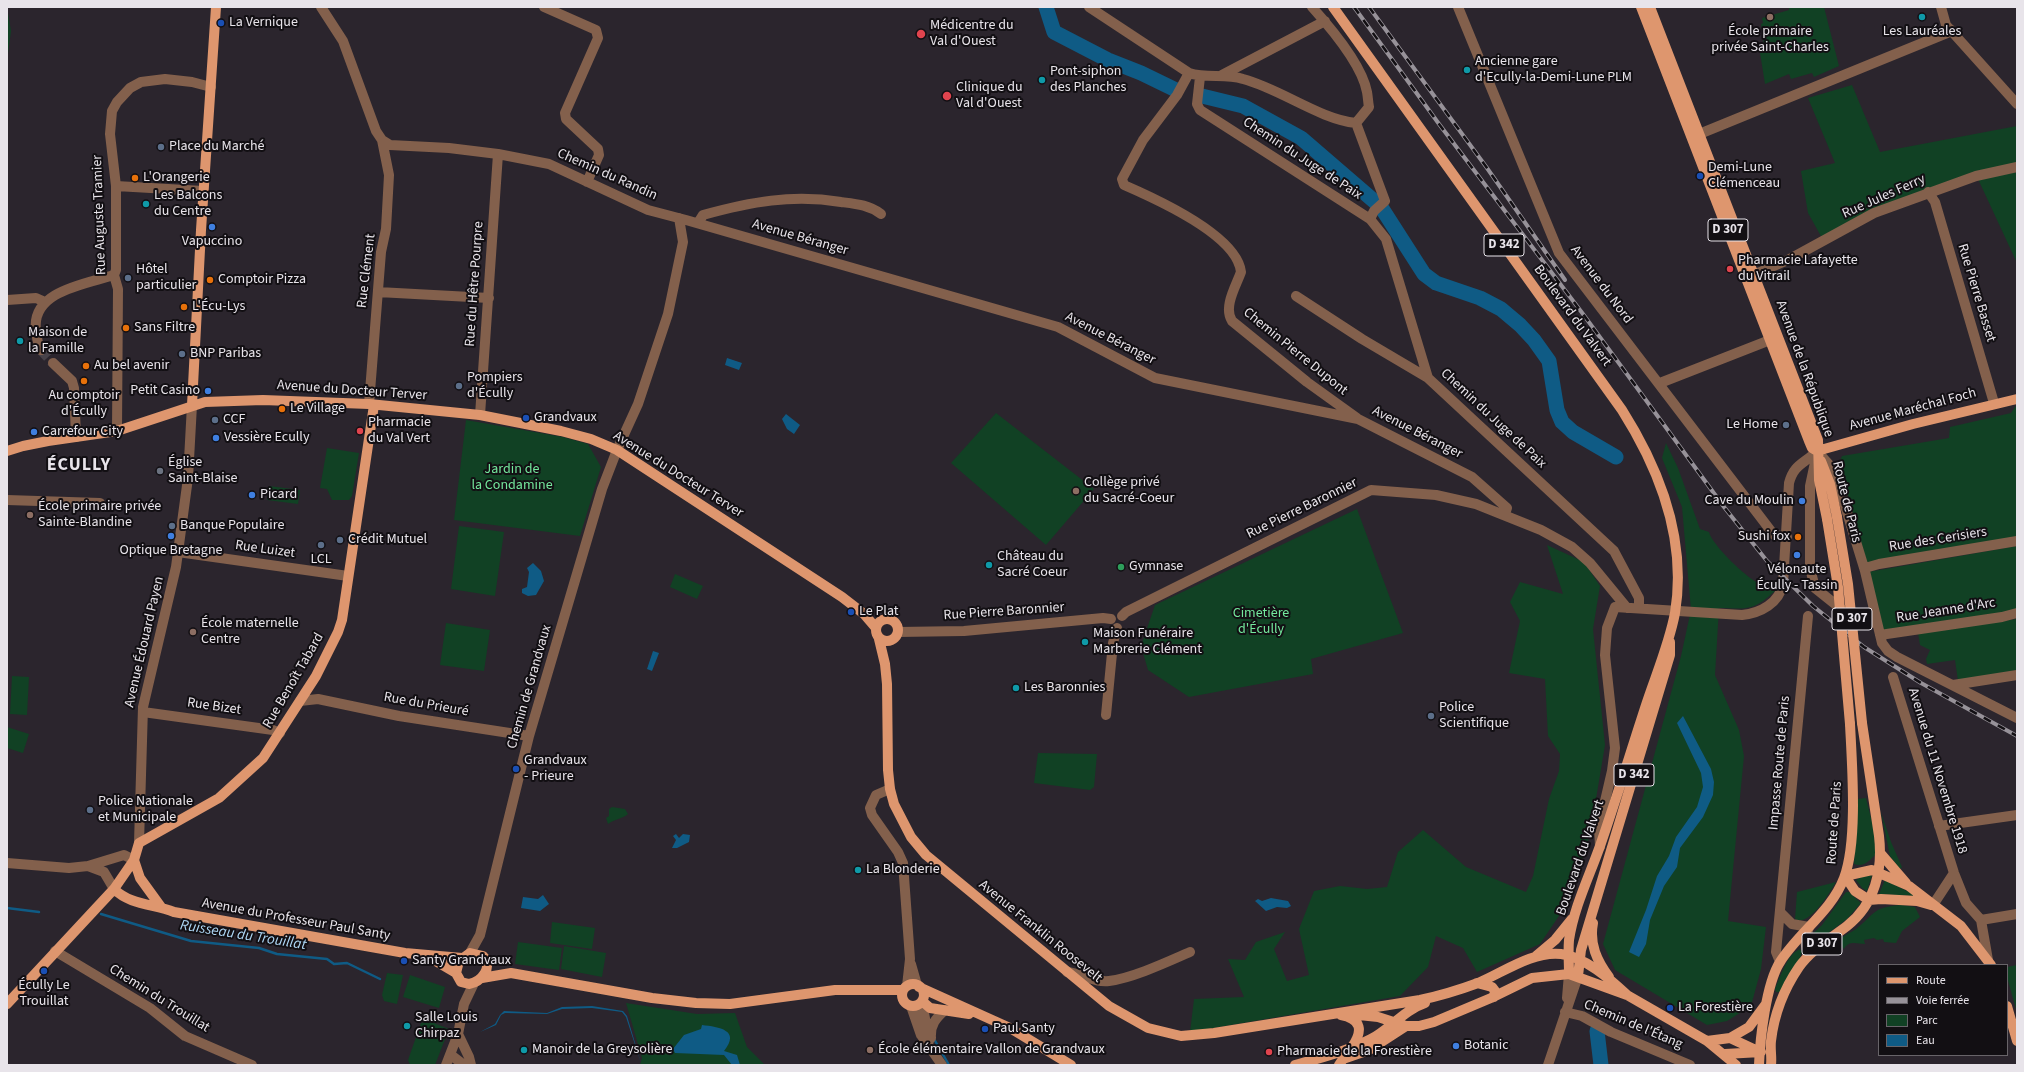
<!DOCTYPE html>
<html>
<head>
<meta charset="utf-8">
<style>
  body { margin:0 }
  #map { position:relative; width:2024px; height:1072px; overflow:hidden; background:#2b252d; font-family:"Source Sans 3",sans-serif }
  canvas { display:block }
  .frame { position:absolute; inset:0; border:8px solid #e8e4ea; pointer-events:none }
  .legend { position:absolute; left:1878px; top:964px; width:130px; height:92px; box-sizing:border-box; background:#120f13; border:1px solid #686469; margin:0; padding:5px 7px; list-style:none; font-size:12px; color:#e8e4ea }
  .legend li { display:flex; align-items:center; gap:8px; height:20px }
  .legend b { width:20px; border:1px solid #686469 }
</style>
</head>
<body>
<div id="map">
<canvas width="2024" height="1072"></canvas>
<div class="frame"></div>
<ul class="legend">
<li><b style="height:5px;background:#de966e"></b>Route</li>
<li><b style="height:5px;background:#979299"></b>Voie ferrée</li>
<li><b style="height:11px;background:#114124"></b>Parc</li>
<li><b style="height:11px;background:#0f5b85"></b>Eau</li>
</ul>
</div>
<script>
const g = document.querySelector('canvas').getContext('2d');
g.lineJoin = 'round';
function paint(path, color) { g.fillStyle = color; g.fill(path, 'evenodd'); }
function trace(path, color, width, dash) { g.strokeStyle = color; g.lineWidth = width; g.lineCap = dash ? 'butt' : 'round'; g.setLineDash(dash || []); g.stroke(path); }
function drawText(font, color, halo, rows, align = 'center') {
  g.font = font + ' "Source Sans 3",sans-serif'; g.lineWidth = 4; g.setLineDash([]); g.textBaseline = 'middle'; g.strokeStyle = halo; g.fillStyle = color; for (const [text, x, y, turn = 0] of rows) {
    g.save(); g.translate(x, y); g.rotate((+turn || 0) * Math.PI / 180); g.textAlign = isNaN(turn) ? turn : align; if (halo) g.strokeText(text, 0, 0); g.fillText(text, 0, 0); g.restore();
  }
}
paint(new Path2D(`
  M7,7L11,31L7,61Z
  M1791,7H1824L1839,66L1814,77L1812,73L1791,79L1789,74L1765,84L1760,53L1764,45L1761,24L1763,23L1762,18L1789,10V8Z
  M1852,85L1880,152L2017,126V165L1968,176L1822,238L1808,213L1801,171L1835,163L1808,98Z
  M2017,172V263L1978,179Z
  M2017,404V537L1867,563L1839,463L1842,456L1949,438L1950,427L2011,413Z
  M996,413L1094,489L1046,545L951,463Z
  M466,420L563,437L588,444L601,467L580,536L454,520Z
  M1666,443L1678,468L1700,529L1709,532C1712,545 1746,577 1758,583C1763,586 1771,587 1777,589C1754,611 1749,609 1719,608L1715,675L1739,730L1744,756L1728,921L1766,927L1761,969L1751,1006L1727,1021L1707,1025L1615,970L1603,944L1681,656L1691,610L1682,507L1662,458Z
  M327,448L359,453L352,496L349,500H332L327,489L320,488Z
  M269,486L300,490L298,504L267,500Z
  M1357,509L1403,633L1311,659L1313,674L1189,697L1148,670L1141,646L1155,605Z
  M459,526L504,532L495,596L451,589Z
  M1547,545L1584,562L1600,586L1593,629L1605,745L1590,835L1567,904L1540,944L1477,972L1463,948L1436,936L1428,967L1400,996L1190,1032L1194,999L1244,997L1228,959L1245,960L1256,942L1285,932L1274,949L1287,981L1309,975L1299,929L1314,891L1340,886L1367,889L1387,887L1398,852L1423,830L1466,867L1526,892L1533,876L1549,799L1559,771L1560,754L1548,736L1545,679L1509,673L1520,621L1510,602L1520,582L1563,594Z
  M2017,546V612L1883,633L1868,572Z
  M675,574L703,586L697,599L670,587Z
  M2017,619V670L1958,681L1955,660L1927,664L1926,659L1930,650L1920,645L1918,633Z
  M446,623L490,630L484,671L440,665Z
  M12,676L29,677L27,715L10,714Z
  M7,727L29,734L23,753L7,748Z
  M1038,753L1097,754L1094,787L1090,790L1034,783Z
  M1866,798L1873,826L1876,854C1870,860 1864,868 1854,864L1857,799Z
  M612,807L625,809L628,814C622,819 615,819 608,824L606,818L609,816V809Z
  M1881,812L1891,842L1902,867L1900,869L1890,856Z
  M1872,875L1867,891L1862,888L1856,880L1863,876Z
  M1885,880L1915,895V896L1879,894Z
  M1836,882C1829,893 1810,927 1795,919L1797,892Z
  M1846,892H1849L1861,903L1847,919L1812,945L1809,937L1822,925Z
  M1901,905L1915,907L1920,917L1902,931L1896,943L1884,942L1883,939L1877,940L1874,938L1864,940L1865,944C1857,944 1849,940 1844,949L1838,942C1842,936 1850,933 1856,929C1875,914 1872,907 1901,905Z
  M552,922L595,928L592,949L550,943Z
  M518,942L562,948L559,970L515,964Z
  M564,946L606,953L602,977L561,969Z
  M1800,949L1802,952L1800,958L1780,992H1776L1775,989C1780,978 1787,954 1800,949Z
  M2017,965V1013L2007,977V967Z
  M387,973L403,975L397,1004L384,1001L382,995Z
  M410,975L445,987L439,1008L403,997Z
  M626,1003L697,1014L735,1013L747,1047L765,1065H640L642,1058Z
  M429,1021L449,1029L435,1065H410L408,1060L421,1023Z`), '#114124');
paint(new Path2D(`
  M727,358L742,363L739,370L725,365Z
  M786,414L800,425L794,434L787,429L782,419Z
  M533,563L541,571L544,581L536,595L528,596L522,593V589L527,587L529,572L527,568Z
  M653,651L659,653L652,671L647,669Z
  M1683,716L1711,769L1714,782L1713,795L1703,817L1680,848L1677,867L1664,886L1650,920L1646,944L1639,957L1629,952L1646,910L1657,876L1669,856L1676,837L1697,807L1703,787L1701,773L1677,723Z
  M676,834L679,838L683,834L690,835L689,842L677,848H672L676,840L673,836Z
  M543,895L549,904L540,911L521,908L523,897L538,899Z
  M1271,898L1288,901L1291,906L1287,908L1277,907L1266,911L1255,901L1258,899L1262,901Z
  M592,1006L623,1011L627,1016L641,1063L626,1017L622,1012L592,1008L562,1009L547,1014L505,1013L501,1015L496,1025L480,1032L495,1024L500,1015L504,1011L547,1013L562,1007Z
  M702,1025C719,1027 741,1030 724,1051L737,1055L740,1065H732L724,1055L675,1053L673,1049L684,1035L701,1029Z`), '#0f5b85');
trace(new Path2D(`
  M7,908L39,912
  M101,914L191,941L259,948L277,954L327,959L334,964L347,963L380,979
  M934,1039L949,1065`), '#0f5b85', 2.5);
trace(new Path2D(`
  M1046,7L1054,32L1108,60L1141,73L1176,90
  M1202,96L1243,106L1301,138L1381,207L1424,274L1436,283L1480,298L1501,309L1520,325L1534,340L1549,361L1557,410L1562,422L1573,432L1616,457
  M1597,1031L1601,1065`), '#0f5b85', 15);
trace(new Path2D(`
  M41,350L53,363`), '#474249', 10, [10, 5]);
trace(new Path2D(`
  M321,7L343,41L376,131L382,140L390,145L449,148L498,154L549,164L648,210L686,220L1058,327L1155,378L1358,419L1472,477L1507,508L1505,514
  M544,7L596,30L598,38L565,113L566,119L598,149L599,155L587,182
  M1089,7L1189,73C1207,79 1225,73 1243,79C1281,89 1319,119 1356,123L1369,107C1368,102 1368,97 1367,92C1362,65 1330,27 1312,7
  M1458,7L1559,253L1774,535L1787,537
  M1941,7L1946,25L2017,104
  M1189,73L1177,95L1143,140L1122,179L1124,185C1154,198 1237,235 1241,272C1236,286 1223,307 1232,321L1307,382L1357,418
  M1222,75L1325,21
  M1200,77L1197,104L1200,110L1370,219L1386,239L1428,378L1614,551L1639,598V608
  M1356,123L1385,201L1374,211L1370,219
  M1692,137L1947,33L1950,29
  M116,186L203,191
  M1928,192L1935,202L1994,403
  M698,223L703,215C750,202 792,194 841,202C857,204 869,205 881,214
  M1746,278L1788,260L1874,213L1976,176L2017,167
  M378,292L489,298
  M1296,296L1362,339L1428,378
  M7,300L36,298L45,302
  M41,350C37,344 37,337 36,330C31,291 86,284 114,275
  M53,363L72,381L74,388L76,437
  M1660,383L1770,340
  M369,404L381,252L386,229L389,175L382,140
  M480,415L498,154
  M117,431L118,289L114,275L116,270V186L110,134L112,111L117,102L130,88L141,82L165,79L192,82L211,87
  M1817,451L1834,470L1865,571L1882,643L1888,651L1897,657L2017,718
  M1817,453L1810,486V568L1815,588L1860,624L1877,622
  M7,500L100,503
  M178,552L348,576
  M1865,568L1879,564L2017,541
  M1615,607L1742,615C1761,613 1779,603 1783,584L1789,483C1794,464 1804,464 1817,451
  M1122,616L1126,612L1371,490L1436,495L1476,504L1541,530L1572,547L1590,563L1627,608
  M898,632L964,631L1103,618L1111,619
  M1880,635L2002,617L2017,613
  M1893,677L1954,873L1966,903L1981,920L1988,960
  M1953,685L2017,675
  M300,701L318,699L399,716L529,736
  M143,712L273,730L280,733
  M1106,715L1113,643L1117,628
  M890,789L876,795L870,808L872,815L898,852L903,863L910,959L907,986
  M1939,826L2017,815
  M139,843L143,707L176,567L188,478L192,405
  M1600,847L1599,827L1612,771L1615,748L1605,655L1607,628L1615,607
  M7,863L69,868L88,866L124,855L134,860
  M88,866L104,872L114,889
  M1933,905L1954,873
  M1780,912L1792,924L1809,927L1805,941L1808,956
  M1981,920L2017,914
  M55,951L150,1008L185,1036L252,1065
  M470,953L480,935L529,736L602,489L617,450L638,404L668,314L683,242L679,218
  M1780,962L1776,952L1808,616
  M911,964L917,985
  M1067,972C1081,973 1095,983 1109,981C1133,978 1167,962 1190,952
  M1567,998L1569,974
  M920,1004L924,1013L929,1041
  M911,1006L921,1035L942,1065
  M1565,1012L1582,1016L1611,1032L1690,1065
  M458,1034L469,1057L471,1065
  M931,1038C930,1025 936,1018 945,1010
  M451,1055L464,1065
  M446,1065L458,1034L464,1004L474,983
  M1548,1065L1578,976`), '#83604c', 10);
trace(new Path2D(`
  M1333,7L1622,410C1660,470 1687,540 1675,613C1669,645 1655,677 1645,708C1630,754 1616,800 1600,846C1589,877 1574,907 1569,940C1568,951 1569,963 1569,974
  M1641,7L1809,441L1812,448L1817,451
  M1650,7L1818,440L1819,480L1827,519
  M192,405L201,230L216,7
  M7,451L23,446L48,441L117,431L205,402L263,400L369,404L480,415L561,431L591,439L617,450L842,597L864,614L876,628
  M1817,451L1913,424L2017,399
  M1821,461L1830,484L1837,517
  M876 630a11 11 0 1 1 22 0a11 11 0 1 1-22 0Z
  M879,639L885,664L887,684L888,770L890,789L894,804L911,837L926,855L1109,1006L1148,1028L1181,1036L1214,1033L1420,1000C1439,996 1459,990 1478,983C1504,972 1532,951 1561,954C1585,957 1610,979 1627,995
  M1881,854L1906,883
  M134,860L140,878L161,907
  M1845,876L1872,870L1909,886L1961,926L1991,965
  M1845,876L1855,891L1869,900L1881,899L1917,901L1931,905
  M114,889C130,905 153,904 174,912L405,953L462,958
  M1593,923C1589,944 1597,961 1609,977
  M470,953L483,956C494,967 481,982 469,984L461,982L456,973L459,961Z
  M427,956L456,973
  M1536,956L1555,940L1572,919
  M1578,976L1581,950L1670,655V642
  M482,978L511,973L652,998L696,1003L730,1004L835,990H903
  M1475,984L1477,983L1492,987L1495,991L1494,997
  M902 995a11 11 0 1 1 22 0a11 11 0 1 1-22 0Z
  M919,987L1010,1028L1071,1065
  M922,1001L930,1008L969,1014
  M7,1004L114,889L134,860L139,843L219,798L263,758L316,676L338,632L342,620L374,405
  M2007,1006L2017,1041
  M1341,1015C1362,1019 1363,1031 1352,1047
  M1359,1015L1378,1017L1406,1026H1419L1434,1022L1491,998L1532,978L1569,974L1627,995L1707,1041L1736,1065
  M1730,1038L1749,1027L1766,1004
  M1707,1041L1730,1038L1760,1052
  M1725,1054L1761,1052
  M1295,1065C1320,1058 1348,1051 1371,1039C1390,1029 1404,1010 1425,1003
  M1339,1065L1343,1059L1369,1050L1406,1026
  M1759,1065C1760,1039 1766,984 1780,962C1799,932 1831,912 1844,878C1858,841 1852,765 1850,724
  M1771,1065C1772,1057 1770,1049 1771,1041C1774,1015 1784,989 1799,967C1811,950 1830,939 1847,926C1875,904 1883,870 1879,836L1862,723`), '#de966e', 10);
const rail = new Path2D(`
  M1354,7L1439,124L1583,314L1724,507L1767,561L1813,606L1864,647L1921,683L2017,736
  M1369,7L1487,168L1565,280`);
trace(rail, '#979299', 4);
trace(rail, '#120f13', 2.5, [8]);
trace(new Path2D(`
  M1837,517L1848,584L1862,723
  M1827,519L1838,587L1850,724`), '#de966e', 10);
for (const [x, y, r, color] of [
  [1770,17,4,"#8d6e63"],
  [1922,17,4,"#0f9aa8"],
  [221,23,4,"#1a4fb4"],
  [921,34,5,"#e0444e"],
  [1467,70,4,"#0f9aa8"],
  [1042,80,4,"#0f9aa8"],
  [947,96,5,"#e0444e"],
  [161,147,4,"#5c6f8a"],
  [1700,176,4,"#1a4fb4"],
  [135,178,4,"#e8710a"],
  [146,204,4,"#0f9aa8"],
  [212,227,4,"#3f7fe0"],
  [1730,269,4,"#e0444e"],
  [128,278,4,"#5c6f8a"],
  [210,280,4,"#e8710a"],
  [184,307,4,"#e8710a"],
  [126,328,4,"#e8710a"],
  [20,341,4,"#0f9aa8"],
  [182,354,4,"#5c6f8a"],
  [86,366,4,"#e8710a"],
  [84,381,4,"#e8710a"],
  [459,386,4,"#5c6f8a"],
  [208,391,4,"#3f7fe0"],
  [282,409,4,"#e8710a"],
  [526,418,4,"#1a4fb4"],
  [215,420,4,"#5c6f8a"],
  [1786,425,4,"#5c6f8a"],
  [360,431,4,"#e0444e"],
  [34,432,4,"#3f7fe0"],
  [216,438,4,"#3f7fe0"],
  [160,471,4,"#6b7280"],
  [1076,491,4,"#8d6e63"],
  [252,495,4,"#3f7fe0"],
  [1802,501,4,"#3f7fe0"],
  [30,515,4,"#8d6e63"],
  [172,526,4,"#5c6f8a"],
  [171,536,4,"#3f7fe0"],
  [1798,537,4,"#e8710a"],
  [340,540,4,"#5c6f8a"],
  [321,545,4,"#5c6f8a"],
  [1797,555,4,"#3f7fe0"],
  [989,565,4,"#0f9aa8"],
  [1121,567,4,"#2e9e5b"],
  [851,612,4,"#1a4fb4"],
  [193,632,4,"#8d6e63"],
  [1085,642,4,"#0f9aa8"],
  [1016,688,4,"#0f9aa8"],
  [1431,716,4,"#5c6f8a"],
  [516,769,4,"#1a4fb4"],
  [90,810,4,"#5c6f8a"],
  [858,870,4,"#0f9aa8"],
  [404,961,4,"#1a4fb4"],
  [44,971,4,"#1a4fb4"],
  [1670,1008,4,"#1a4fb4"],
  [407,1026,4,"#0f9aa8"],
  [985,1029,4,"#1a4fb4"],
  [1456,1046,4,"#3f7fe0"],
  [524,1050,4,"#0f9aa8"],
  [870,1050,4,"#8d6e63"],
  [1269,1052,4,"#e0444e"]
]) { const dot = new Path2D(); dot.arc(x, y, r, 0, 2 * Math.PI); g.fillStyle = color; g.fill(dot); trace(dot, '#120f13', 1.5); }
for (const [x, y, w] of [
  [1728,230,40],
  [1504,245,40],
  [1852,619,40],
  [1634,775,40],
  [1822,944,40]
]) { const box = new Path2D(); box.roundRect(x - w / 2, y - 11, w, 22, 3); g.fillStyle = '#120f13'; g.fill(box); trace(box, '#e8e4ea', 1); }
drawText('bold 13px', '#e8e4ea', null, [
  ["D 307",1728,230],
  ["D 342",1504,245],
  ["D 307",1852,619],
  ["D 342",1634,775],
  ["D 307",1822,944]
]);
drawText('14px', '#e8e4ea', '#120f13', [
  ["La Vernique",229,23],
  ["Médicentre du",930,26],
  ["Val d'Ouest",930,42],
  ["École primaire",1770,32,"center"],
  ["privée Saint-Charles",1770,48,"center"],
  ["Les Lauréales",1922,32,"center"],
  ["Ancienne gare",1475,62],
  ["d'Ecully-la-Demi-Lune PLM",1475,78],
  ["Pont-siphon",1050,72],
  ["des Planches",1050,88],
  ["Clinique du",956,88],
  ["Val d'Ouest",956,104],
  ["Place du Marché",169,147],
  ["Demi-Lune",1708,168],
  ["Clémenceau",1708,184],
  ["L'Orangerie",143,178],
  ["Les Balcons",154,196],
  ["du Centre",154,212],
  ["Vapuccino",212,242,"center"],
  ["Pharmacie Lafayette",1738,261],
  ["du Vitrail",1738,277],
  ["Hôtel",136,270],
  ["particulier",136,286],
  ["Comptoir Pizza",218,280],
  ["L'Écu-Lys",192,307],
  ["Sans Filtre",134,328],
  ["Maison de",28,333],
  ["la Famille",28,349],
  ["BNP Paribas",190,354],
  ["Au bel avenir",94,366],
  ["Pompiers",467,378],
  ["d'Écully",467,394],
  ["Petit Casino",200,391,"right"],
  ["Au comptoir",84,396,"center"],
  ["d'Écully",84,412,"center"],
  ["Le Village",290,409],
  ["Grandvaux",534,418],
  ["CCF",223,420],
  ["Pharmacie",368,423],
  ["du Val Vert",368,439],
  ["Le Home",1778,425,"right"],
  ["Carrefour City",42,432],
  ["Vessière Ecully",224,438],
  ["Église",168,463],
  ["Saint-Blaise",168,479],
  ["Collège privé",1084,483],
  ["du Sacré-Coeur",1084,499],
  ["Picard",260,495],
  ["Cave du Moulin",1794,501,"right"],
  ["École primaire privée",38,507],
  ["Sainte-Blandine",38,523],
  ["Banque Populaire",180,526],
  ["Sushi fox",1790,537,"right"],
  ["Crédit Mutuel",348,540],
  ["Optique Bretagne",171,551,"center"],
  ["Château du",997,557],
  ["Sacré Coeur",997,573],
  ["LCL",321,560,"center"],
  ["Gymnase",1129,567],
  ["Vélonaute",1797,570,"center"],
  ["Écully - Tassin",1797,586,"center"],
  ["Le Plat",859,612],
  ["École maternelle",201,624],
  ["Centre",201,640],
  ["Maison Funéraire",1093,634],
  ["Marbrerie Clément",1093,650],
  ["Les Baronnies",1024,688],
  ["Police",1439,708],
  ["Scientifique",1439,724],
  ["Grandvaux",524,761],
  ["- Prieure",524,777],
  ["Police Nationale",98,802],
  ["et Municipale",98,818],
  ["La Blonderie",866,870],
  ["Santy Grandvaux",412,961],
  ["Écully Le",44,986,"center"],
  ["Trouillat",44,1002,"center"],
  ["La Forestière",1678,1008],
  ["Salle Louis",415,1018],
  ["Chirpaz",415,1034],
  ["Paul Santy",993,1029],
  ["Botanic",1464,1046],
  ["Manoir de la Greysolière",532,1050],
  ["École élémentaire Vallon de Grandvaux",878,1050],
  ["Pharmacie de la Forestière",1277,1052]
], 'left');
drawText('14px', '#e8e4ea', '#120f13', [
  ["Chemin du Juge de Paix",1302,159,33],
  ["Chemin du Randin",607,175,24],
  ["Rue Jules Ferry",1884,197,-24],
  ["Rue Auguste Tramier",100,215,-92],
  ["Avenue Béranger",800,238,16],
  ["Rue Clément",367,271,-83],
  ["Rue du Hêtre Pourpre",475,284,-86],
  ["Avenue du Nord",1601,285,53],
  ["Rue Pierre Basset",1976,293,73],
  ["Boulevard du Valvert",1572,316,54],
  ["Avenue Béranger",1110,339,27],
  ["Chemin Pierre Dupont",1295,352,39],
  ["Avenue de la République",1804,369,70],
  ["Avenue du Docteur Terver",352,391,4],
  ["Avenue Maréchal Foch",1913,410,-15],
  ["Chemin du Juge de Paix",1493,419,43],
  ["Avenue Béranger",1417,433,27],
  ["Avenue du Docteur Terver",678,475,32],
  ["Route de Paris",1846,502,76],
  ["Rue Pierre Baronnier",1302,509,-26],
  ["Rue des Cerisiers",1938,540,-9],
  ["Rue Luizet",265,550,8],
  ["Rue Jeanne d'Arc",1946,611,-9],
  ["Rue Pierre Baronnier",1004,612,-4],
  ["Avenue Édouard Payen",145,642,-77],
  ["Rue Benoît Tabard",294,681,-60],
  ["Chemin de Grandvaux",530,687,-74],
  ["Rue du Prieuré",426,705,10],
  ["Rue Bizet",214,707,8],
  ["Impasse Route de Paris",1780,763,-85],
  ["Avenue du 11 Novembre 1918",1937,771,73],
  ["Route de Paris",1835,823,-86],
  ["Boulevard du Valvert",1581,858,-71],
  ["Avenue du Professeur Paul Santy",296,920,10],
  ["Avenue Franklin Roosevelt",1040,932,39],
  ["Chemin du Trouillat",159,999,32],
  ["Chemin de l'Étang",1633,1025,23]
]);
drawText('14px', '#74e89d', '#120f13', [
  ["Jardin de",512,470],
  ["la Condamine",512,486],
  ["Cimetière",1261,614],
  ["d'Écully",1261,630]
]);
drawText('italic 15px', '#aed7f5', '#120f13', [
  ["Ruisseau du Trouillat",243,936,9]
]);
g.letterSpacing = '1px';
drawText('bold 18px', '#e8e4ea', '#120f13', [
  ["ÉCULLY",79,466]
]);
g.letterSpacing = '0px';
</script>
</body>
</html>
